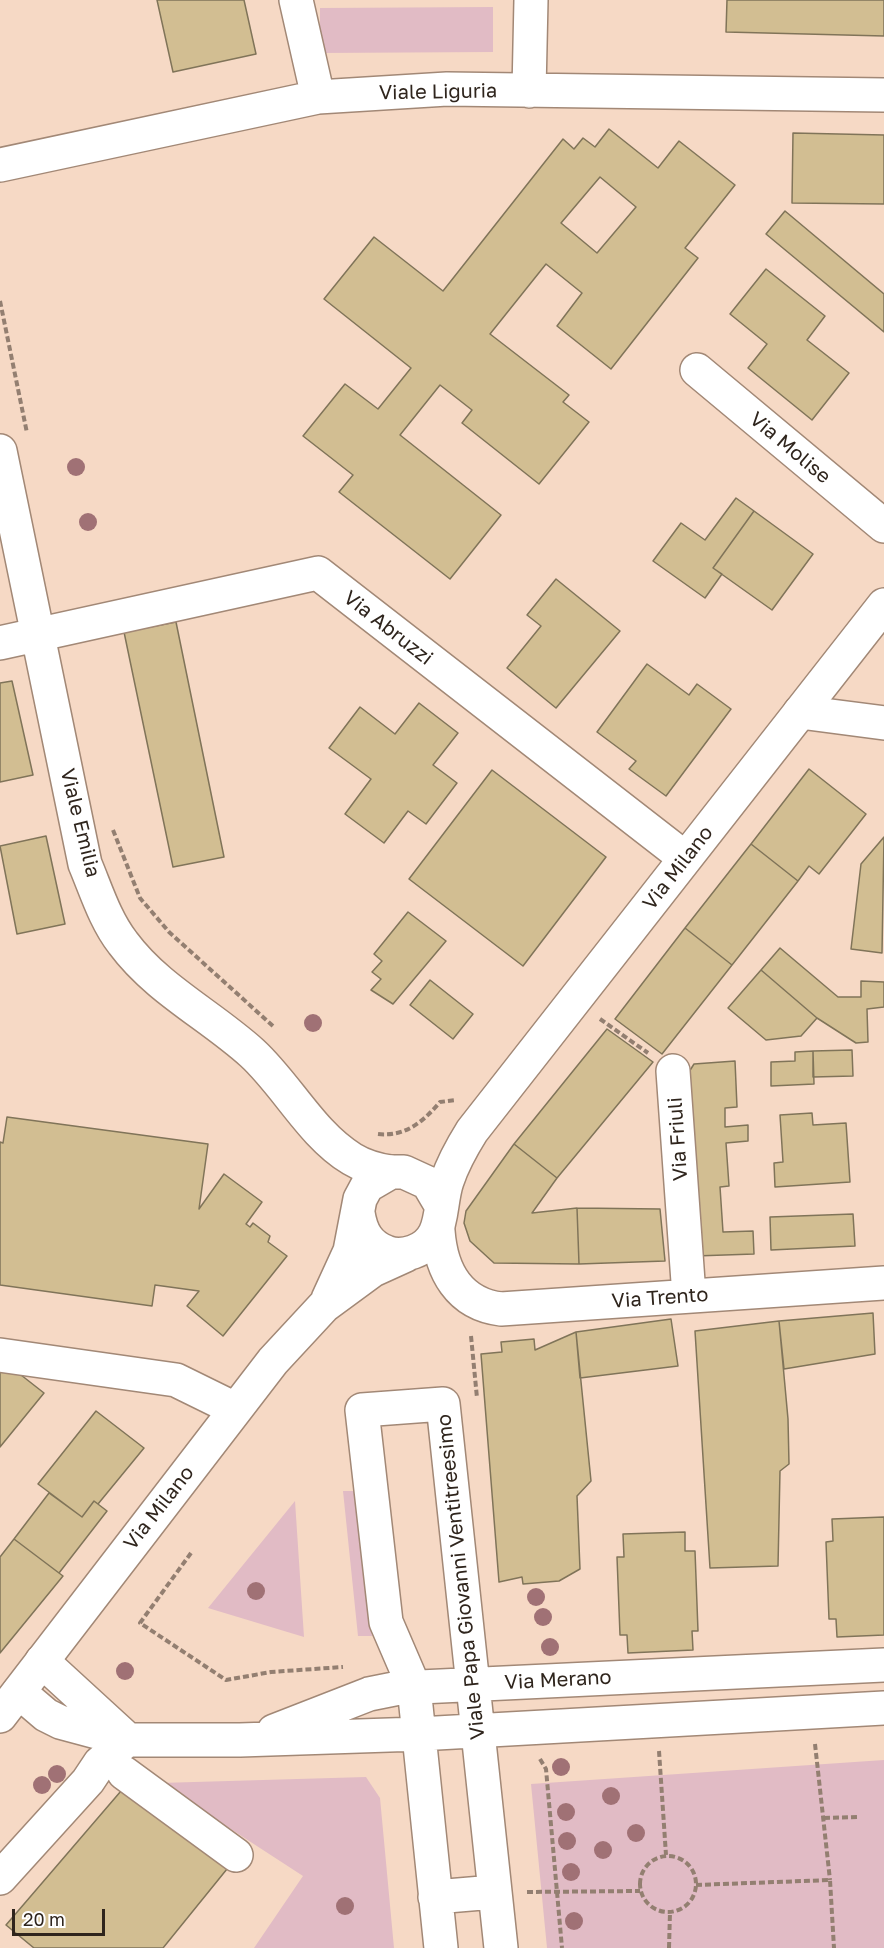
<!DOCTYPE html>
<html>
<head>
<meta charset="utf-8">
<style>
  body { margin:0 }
  #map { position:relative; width:884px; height:1948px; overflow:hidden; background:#f6d9c5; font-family:"Golos Text",sans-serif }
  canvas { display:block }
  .scale { position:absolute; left:12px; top:1909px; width:93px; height:27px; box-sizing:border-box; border:3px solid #2f251d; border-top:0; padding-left:8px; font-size:18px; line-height:21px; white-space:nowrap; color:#2f251d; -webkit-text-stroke:4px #fff; paint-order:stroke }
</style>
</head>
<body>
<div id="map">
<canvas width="884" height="1948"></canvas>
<div class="scale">20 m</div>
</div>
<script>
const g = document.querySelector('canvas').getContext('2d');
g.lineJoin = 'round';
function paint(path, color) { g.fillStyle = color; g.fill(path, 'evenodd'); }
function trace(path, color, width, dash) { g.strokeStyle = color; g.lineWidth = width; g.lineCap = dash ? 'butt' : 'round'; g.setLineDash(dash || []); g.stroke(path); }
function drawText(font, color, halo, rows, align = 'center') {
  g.font = font + ' "Golos Text",sans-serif'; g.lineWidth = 4.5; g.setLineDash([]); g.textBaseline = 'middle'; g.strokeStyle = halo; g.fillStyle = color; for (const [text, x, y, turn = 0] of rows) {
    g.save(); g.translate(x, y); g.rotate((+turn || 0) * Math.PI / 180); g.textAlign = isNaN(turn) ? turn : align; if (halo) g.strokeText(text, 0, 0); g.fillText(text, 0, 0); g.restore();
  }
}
paint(new Path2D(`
  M493,7V52L320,53V8Z
  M343,1491H355L372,1636H358Z
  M295,1501L304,1637L208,1608Z
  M884,1760V1948H547L531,1784Z
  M366,1777L380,1798L394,1948H254L303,1876L160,1783Z`), '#e1bbc5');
const building = new Path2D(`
  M157,0H244L256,54L173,72Z
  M727,0H884V36L726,32Z
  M609,129L658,168L679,141L735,185L685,248L698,258L611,369L557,326L582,293L546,264L490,334L569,395L563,402L589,422L539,484L462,423L472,410L440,385L400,435L501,515L450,579L339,492L353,475L303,436L345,384L378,409L411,368L324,299L374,237L443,291L563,139L574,149L583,138L595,147ZM600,177L636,207L597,253L561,223Z
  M793,133L884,135V204L792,203Z
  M785,211L884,294V332L766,234Z
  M766,269L825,316L807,340L849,373L812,420L748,368L767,344L730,314Z
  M736,498L754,511L713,568L722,574L705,598L653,561L681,523L705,540Z
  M754,511L813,554L772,610L713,568Z
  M556,579L620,631L556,708L507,668L541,626L527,615Z
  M176,622L224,857L173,867L124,632Z
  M647,664L689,695L697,684L731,709L666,796L629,769L636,761L597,732Z
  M12,681L33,775L0,782V683Z
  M419,703L458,733L433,765L457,783L426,824L408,811L384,843L345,814L371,779L329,748L360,707L395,734Z
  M809,769L866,814L819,874L809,866L798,881L751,844Z
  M492,770L606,857L523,966L409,879Z
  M46,836L65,924L17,934L0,846Z
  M884,837L882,953L851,949L861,864Z
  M751,844L798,881L732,965L685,928Z
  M408,912L446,941L393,1004L371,990L381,979L372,972L382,961L374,954Z
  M685,928L732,965L662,1054L615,1019Z
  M780,948L838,997H861V981L884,982V1007L867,1009L868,1042L856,1043L817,1018L761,970Z
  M761,970L817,1018L801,1036L766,1040L728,1008Z
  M430,980L473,1014L453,1039L410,1005Z
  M607,1029L653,1062L557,1178L514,1144Z
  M852,1050L853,1076L813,1077V1051Z
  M813,1051L814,1084L771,1086V1062L795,1061V1052Z
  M735,1061L737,1107L725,1108V1127L748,1125V1141L726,1143L729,1186L720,1187L723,1232L753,1231L754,1254L695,1256L682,1083L694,1064Z
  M812,1113L813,1125L846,1123L850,1182L775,1187L774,1163L783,1162L780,1115Z
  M7,1117L208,1144L199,1209L224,1174L262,1202L246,1224L250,1227L253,1223L270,1236L268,1242L287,1256L223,1336L187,1306L199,1291L155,1285L152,1306L0,1285V1142L3,1143Z
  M514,1144L557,1178L532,1213L577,1208L579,1264L494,1263L470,1241L464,1223L466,1211Z
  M577,1208L660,1209L665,1261L579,1264Z
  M853,1214L855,1246L771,1250L770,1217Z
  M873,1313L875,1354L784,1369L779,1321Z
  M671,1319L678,1366L580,1378L576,1332Z
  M779,1321L788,1419L789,1464L780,1471L778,1566L710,1568L695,1331Z
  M576,1332L591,1481L577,1496L580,1569L559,1581L523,1584L522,1577L499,1582L481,1354L502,1352L501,1342L534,1339L535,1350Z
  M7,1364L44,1393L0,1447V1372Z
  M96,1411L144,1448L98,1504L94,1501L82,1517L38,1484Z
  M49,1493L82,1517L94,1501L107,1511L59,1573L14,1539Z
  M884,1517V1635L837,1637L836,1619H829L826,1542L833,1541L832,1519Z
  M685,1532V1551H695L698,1631H692L693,1650L628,1653L627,1635H620L617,1557H624L623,1534Z
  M14,1539L63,1576L0,1653V1557Z
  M127,1784L227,1869L163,1948H34L6,1925Z`);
paint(building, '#d2be92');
trace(building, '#807459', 1.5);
const minor = new Path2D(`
  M296,0L318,97
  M529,91L531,0
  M0,165L318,97L447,89L884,95
  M697,370L884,526
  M0,451L85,864C96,890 105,920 123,943C157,989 210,1015 252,1053C287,1085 311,1134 352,1159C365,1167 377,1170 391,1172
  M0,643L318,573L685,858
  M800,712L884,723
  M673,1071L689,1296
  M438,1231C441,1271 459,1304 501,1309L884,1283
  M0,1355L176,1380L235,1409
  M42,1661L126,1738
  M19,1692L46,1715L60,1722L127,1740H240L419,1734L884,1708
  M274,1731L369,1694L399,1688L884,1665
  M124,1773L236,1855
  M0,1878L88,1781L100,1763L127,1740
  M435,1897L494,1892
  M441,1948L414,1687L386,1622L362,1410L443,1404L501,1948`);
const major = new Path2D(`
  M358,1213C361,1232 368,1245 386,1252C395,1256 404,1255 413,1252C446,1241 438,1207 447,1181C453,1163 462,1147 472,1131L884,605
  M328,1299L350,1251L360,1199L367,1186L391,1172H404L428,1183L441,1205
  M0,1716L273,1361L324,1306L373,1270L406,1255`);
trace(minor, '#a28876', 36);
trace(major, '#a28876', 36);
trace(new Path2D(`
  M0,301L27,433
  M113,830L140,898L169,932L274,1027
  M600,1019L648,1053
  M378,1134C405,1137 423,1122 440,1102L456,1100
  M471,1336L477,1398
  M191,1553L140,1623L226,1680L271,1672L343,1667
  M815,1744L830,1880
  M659,1751L666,1855
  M540,1759L546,1769L562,1948
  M824,1818L857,1817
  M640 1884a28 28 0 1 1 56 0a28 28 0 1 1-56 0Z
  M696,1885L830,1880L834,1948
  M527,1892L640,1891
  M669,1948L670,1912`), '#937f71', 4, [6, 3]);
trace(minor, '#fff', 33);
trace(major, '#fff', 33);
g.fillStyle = '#a07175';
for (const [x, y] of [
  [76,467],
  [88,522],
  [313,1023],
  [256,1591],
  [536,1597],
  [543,1617],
  [550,1647],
  [125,1671],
  [561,1767],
  [57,1774],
  [42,1785],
  [611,1796],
  [566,1812],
  [636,1833],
  [567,1841],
  [603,1850],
  [571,1872],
  [345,1906],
  [574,1921]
]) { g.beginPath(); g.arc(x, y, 9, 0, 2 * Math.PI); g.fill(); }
drawText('20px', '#2f251d', '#fff', [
  ["Viale Liguria",438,92,-1],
  ["Via Molise",790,448,40],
  ["Via Abruzzi",388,628,38],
  ["Viale Emilia",80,823,76],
  ["Via Milano",678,868,-52],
  ["Via Friuli",678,1139,-94],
  ["Via Trento",660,1298,-4],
  ["Via Milano",159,1508,-52],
  ["Viale Papa Giovanni Ventitreesimo",461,1577,-96],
  ["Via Merano",558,1680,-3]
]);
</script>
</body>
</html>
